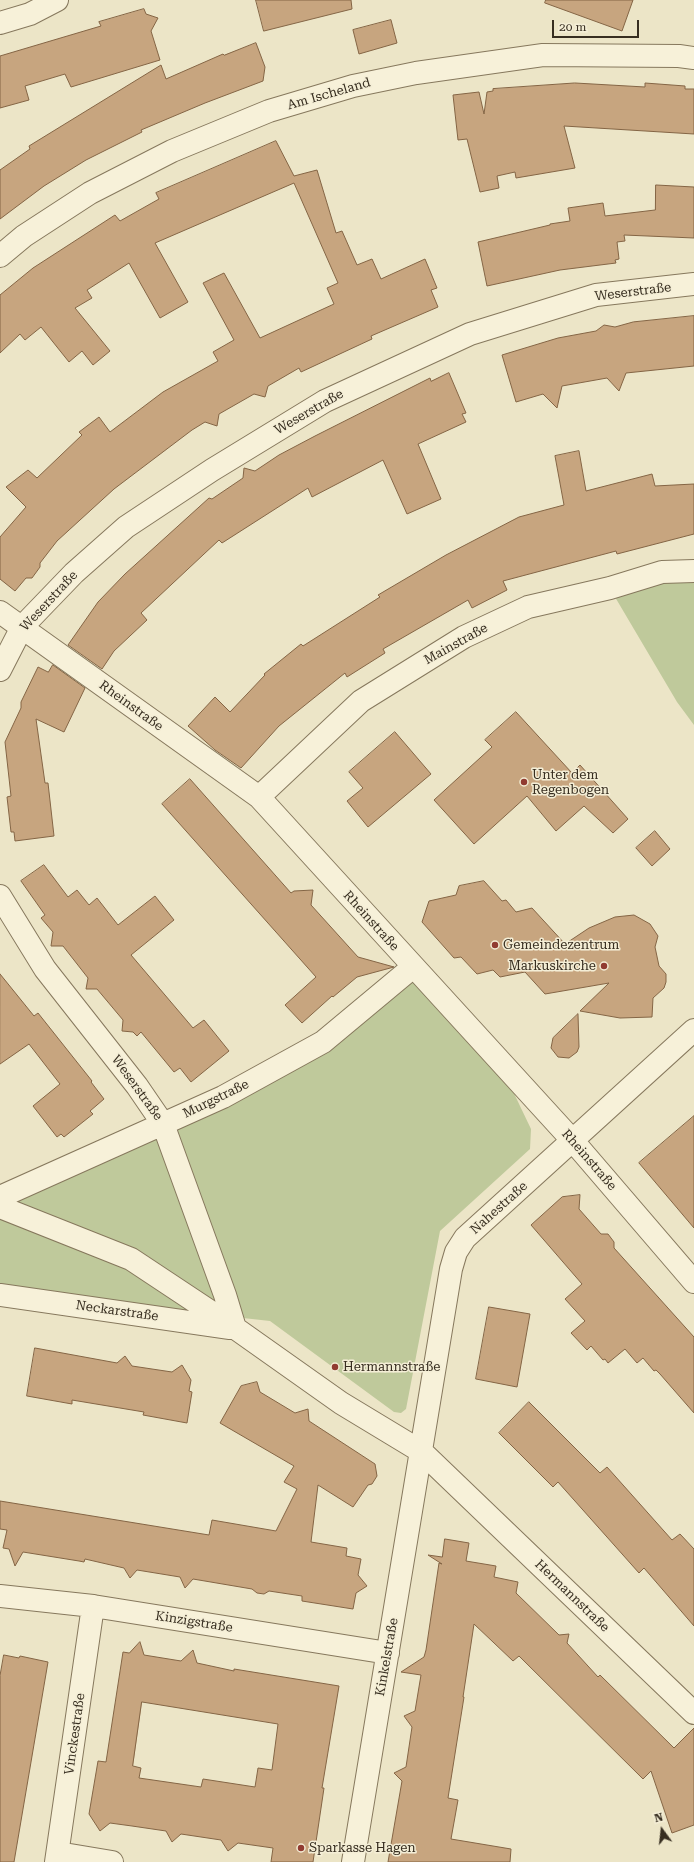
<!DOCTYPE html>
<html>
<head>
<meta charset="utf-8">
<style>
  body { margin:0 }
  #map { position:relative; width:694px; height:1862px; overflow:hidden; background:#ece5c7; font-family:"Roboto Serif",serif }
  canvas { display:block }
  .north { position:absolute; left:642px; top:1810px; width:40px; height:40px; -webkit-text-stroke:3px #f4eed6; paint-order:stroke; rotate:345deg; font-size:11px; font-weight:700; line-height:16px; text-align:center; color:#372e20 }
  .north::after { content:''; display:block; margin:auto; width:14px; height:18px; background:#372e20; clip-path:polygon(50% 0,100% 100%,50% 72%,0 100%) }
  .scale { position:absolute; left:552px; top:20px; width:87px; height:18px; box-sizing:border-box; border:2px solid #372e20; border-top:0; padding-left:5px; font-size:12px; line-height:14px; white-space:nowrap; color:#372e20; -webkit-text-stroke:3px #f4eed6; paint-order:stroke }
</style>
</head>
<body>
<div id="map">
<canvas width="694" height="1862"></canvas>
<div class="north">N</div>
<div class="scale">20 m</div>
</div>
<script>
const g = document.querySelector('canvas').getContext('2d');
g.lineJoin = 'round';
function paint(path, color) { g.fillStyle = color; g.fill(path, 'evenodd'); }
function trace(path, color, width, dash) { g.strokeStyle = color; g.lineWidth = width; g.lineCap = dash ? 'butt' : 'round'; g.setLineDash(dash || []); g.stroke(path); }
function drawText(font, color, halo, rows, align = 'center') {
  g.font = font + ' "Roboto Serif",serif'; g.lineWidth = 3; g.setLineDash([]); g.textBaseline = 'middle'; g.strokeStyle = halo; g.fillStyle = color; for (const [text, x, y, turn = 0] of rows) {
    g.save(); g.translate(x, y); g.rotate((+turn || 0) * Math.PI / 180); g.textAlign = isNaN(turn) ? turn : align; if (halo) g.strokeText(text, 0, 0); g.fillText(text, 0, 0); g.restore();
  }
}
paint(new Path2D(`
  M694,571V725L677,702L615,597Z
  M413,967L498,1060L531,1129L530,1149L440,1231L406,1409L401,1413L394,1412L270,1321L0,1291V1197L223,1097Z`), '#bfc99b');
const building = new Path2D(`
  M256,0H351L352,9L264,31Z
  M546,0H633L622,31L545,3Z
  M144,9L146,14L158,18L151,31L160,60L71,87L65,74L25,86L29,100L0,108V56L101,26L99,22Z
  M391,20L397,43L359,54L353,30Z
  M256,43L265,67L263,81L205,103L141,130L142,132L86,160L44,186L0,219V170L30,149L29,146L161,65L166,79L223,54L224,55Z
  M575,83L645,87V83L685,86V89H694V134L564,126L575,168L516,178L515,172L497,176L499,188L480,192L467,139L458,140L453,95L479,92L484,114L487,92L493,91V89Z
  M276,141L294,176L317,170L336,233L342,231L357,265L372,259L381,279L425,259L437,288L431,290L438,307L371,336L372,339L301,372L299,368L268,386L265,397L254,394L219,414L217,426L205,422L192,430L114,489L57,541L40,563V567L32,578H26L15,591L0,579V537L26,507L6,487L28,470L37,478L82,435L79,432L99,417L110,432L163,392L218,361L213,352L234,340L203,283L224,273L260,338L334,304L327,288L338,283L294,183L155,243L188,302L160,318L129,263L87,290L92,298L75,308L110,351L93,365L82,351L69,362L41,327L25,340L20,334L0,353V295L33,268L115,215L120,221L159,199L156,193Z
  M656,185L694,187V238L624,235L625,241L617,242L619,259L615,260L616,263L560,270L487,286L478,242L550,225V224L570,221L568,208L603,203L605,216L655,210Z
  M694,316V366L626,373L619,391L607,378L562,386L557,408L543,394L516,402L502,355L558,338L596,331L604,325L615,327L633,322Z
  M449,373L466,413L462,414L466,422L418,444L441,499L407,514L383,460L312,497L308,488L222,543L219,540L141,613L147,620L114,651L102,669L68,645L98,602L125,574L209,498L212,499L243,478L244,468L255,471L279,455L315,436L430,378L431,381Z
  M579,451L586,491L652,474L655,486L694,484V534L617,554L616,551L503,581L507,590L472,608L468,600L383,649L385,653L347,677L345,673L279,726L241,768L215,750L188,726L215,697L230,712L265,675L264,674L301,644L303,646L380,597L378,595L446,555L519,517L564,505L555,456Z
  M53,665L85,688L64,732L36,719L45,783H48L54,836L15,841L14,832H11L7,797L11,796L5,742L21,708V702L38,667L48,672Z
  M516,712L572,773L580,765L628,819L613,833L584,806L556,831L527,796L474,844L434,800L492,747L485,740Z
  M395,732L431,774L368,827L347,801L363,788L349,772Z
  M190,779L291,893L294,891L313,890L311,905L358,957L394,967L357,977L333,997L332,996L302,1023L285,1005L316,977L162,804Z
  M655,831L670,849L652,866L636,848Z
  M44,865L68,897L77,890L89,905L97,898L118,925L155,896L174,920L131,955L193,1028L204,1020L229,1051L191,1082L180,1068L174,1072L141,1032L137,1036L133,1032L122,1031L123,1020L97,989H86L88,978L63,946H51L53,932L41,918L45,915L21,881Z
  M484,881L502,901L506,900L516,912L532,908L565,944L589,928L615,917L634,915L650,924L658,936L655,947L659,966L666,974V982L664,988L653,998L652,1017L620,1018L580,1011L609,983L545,994L525,972L500,977L493,970L477,974L461,957L454,958L422,922L429,901L456,895L459,886Z
  M0,974L34,1016L38,1013L92,1081L91,1082L104,1099L90,1111L93,1114L64,1137L61,1134L57,1137L33,1106L60,1084L29,1044L0,1064Z
  M578,1014L579,1047L577,1052L569,1058L558,1057L551,1048L553,1038Z
  M694,1116V1228L639,1163Z
  M580,1195L579,1209L601,1234H608L614,1242V1248L694,1337V1413L660,1374L656,1370L654,1371L643,1358L637,1363L625,1349L608,1363L605,1359L603,1360L591,1346L587,1350L571,1333L585,1321L565,1299L582,1284L531,1225L562,1197Z
  M489,1307L530,1314L517,1387L476,1379Z
  M35,1348L117,1363L125,1356L132,1366L172,1372L182,1365L191,1380L189,1391L192,1392L187,1423L143,1415L144,1412L72,1400V1404L27,1396Z
  M257,1382L260,1392L295,1413L308,1409L309,1421L375,1464L377,1476L372,1484L368,1485L353,1507L318,1485L311,1542L347,1548L346,1556L361,1559L358,1575L367,1586L356,1593L353,1609L302,1601V1596L269,1591L264,1594L257,1593L252,1589L193,1579L185,1588L180,1577L137,1570L130,1578L124,1568L85,1559L84,1562L79,1561L23,1552L15,1566L9,1549L3,1548L7,1530L0,1529V1501L209,1535L212,1520L276,1531L297,1489L284,1482L294,1466L220,1423L241,1386Z
  M529,1402L600,1473L607,1467L672,1540L680,1534L694,1549V1626L644,1568L639,1573L558,1482L553,1487L499,1433Z
  M445,1539L469,1543L466,1561L496,1566L494,1577L518,1582L516,1593L559,1635L569,1634L567,1643L598,1677L600,1675L674,1748L694,1728V1825L672,1833L651,1771L643,1779L519,1656L513,1661L474,1624L463,1697H464L448,1798L458,1800L451,1839L511,1849L510,1862H388L402,1781L394,1773L406,1767L412,1727L404,1716L415,1711L421,1675L401,1672L424,1657L426,1650L439,1563L442,1564L428,1555L442,1557Z
  M140,1642L144,1655L181,1661L193,1650L197,1663L234,1671V1669L339,1686L322,1788H324L313,1862H271L273,1848L238,1843L228,1851L221,1840L181,1834L172,1842L166,1831L132,1826L110,1823L100,1831L89,1814L98,1761L106,1762L123,1652L129,1653ZM142,1702L278,1724L272,1770L258,1768L255,1787L203,1779L201,1787L139,1778L141,1768L133,1766Z
  M4,1655L19,1658L20,1656L48,1662L14,1862H0V1676Z`);
paint(building, '#c7a57f');
trace(building, '#846545', 1);
const street = new Path2D(`
  M0,23L30,14L57,0
  M0,256L24,236L90,193L172,151L269,111L353,86L416,73L543,55L679,56L694,58
  M0,612L259,797L573,1141L694,1282
  M0,670L22,627L74,573L126,527L212,470L325,401L470,334L596,295L694,284
  M259,797L361,701L464,637L528,607L610,588L662,572L694,571
  M0,896L45,969L137,1086L163,1124L225,1295L235,1328
  M0,1197L223,1097L323,1042L413,967
  M0,1207L131,1259L235,1328L341,1403L422,1452L694,1713
  M0,1295L230,1328
  M0,1596L93,1606L388,1653
  M58,1853L112,1862
  M56,1862L93,1606
  M353,1862L451,1269L456,1252L465,1238L694,1030`);
trace(street, '#86785d', 24);
trace(street, '#f7f1d9', 22);
for (const [x, y, r, color] of [
  [524,782,4,"#913b31"],
  [495,945,4,"#913b31"],
  [604,966,4,"#913b31"],
  [335,1367,4,"#913b31"],
  [301,1848,4,"#913b31"]
]) { const dot = new Path2D(); dot.arc(x, y, r, 0, 2 * Math.PI); g.fillStyle = color; g.fill(dot); trace(dot, '#f4eed6', 1.5); }
drawText('13px', '#372e20', '#f4eed6', [
  ["Am Ischeland",329,94,-16],
  ["Weserstraße",633,292,-7],
  ["Weserstraße",309,412,-30],
  ["Weserstraße",49,601,-47],
  ["Mainstraße",456,644,-29],
  ["Rheinstraße",131,706,36],
  ["Rheinstraße",371,921,48],
  ["Weserstraße",137,1088,54],
  ["Murgstraße",216,1099,-26],
  ["Rheinstraße",589,1160,49],
  ["Nahestraße",499,1208,-42],
  ["Neckarstraße",117,1311,8],
  ["Hermannstraße",572,1596,44],
  ["Kinzigstraße",194,1622,9],
  ["Kinkelstraße",387,1657,-80],
  ["Vinckestraße",75,1734,-82]
]);
drawText('13px', '#372e20', '#f4eed6', [
  ["Unter dem",532,775],
  ["Regenbogen",532,790],
  ["Gemeindezentrum",503,945],
  ["Markuskirche",596,966,"right"],
  ["Hermannstraße",343,1367],
  ["Sparkasse Hagen",309,1848]
], 'left');
</script>
</body>
</html>
